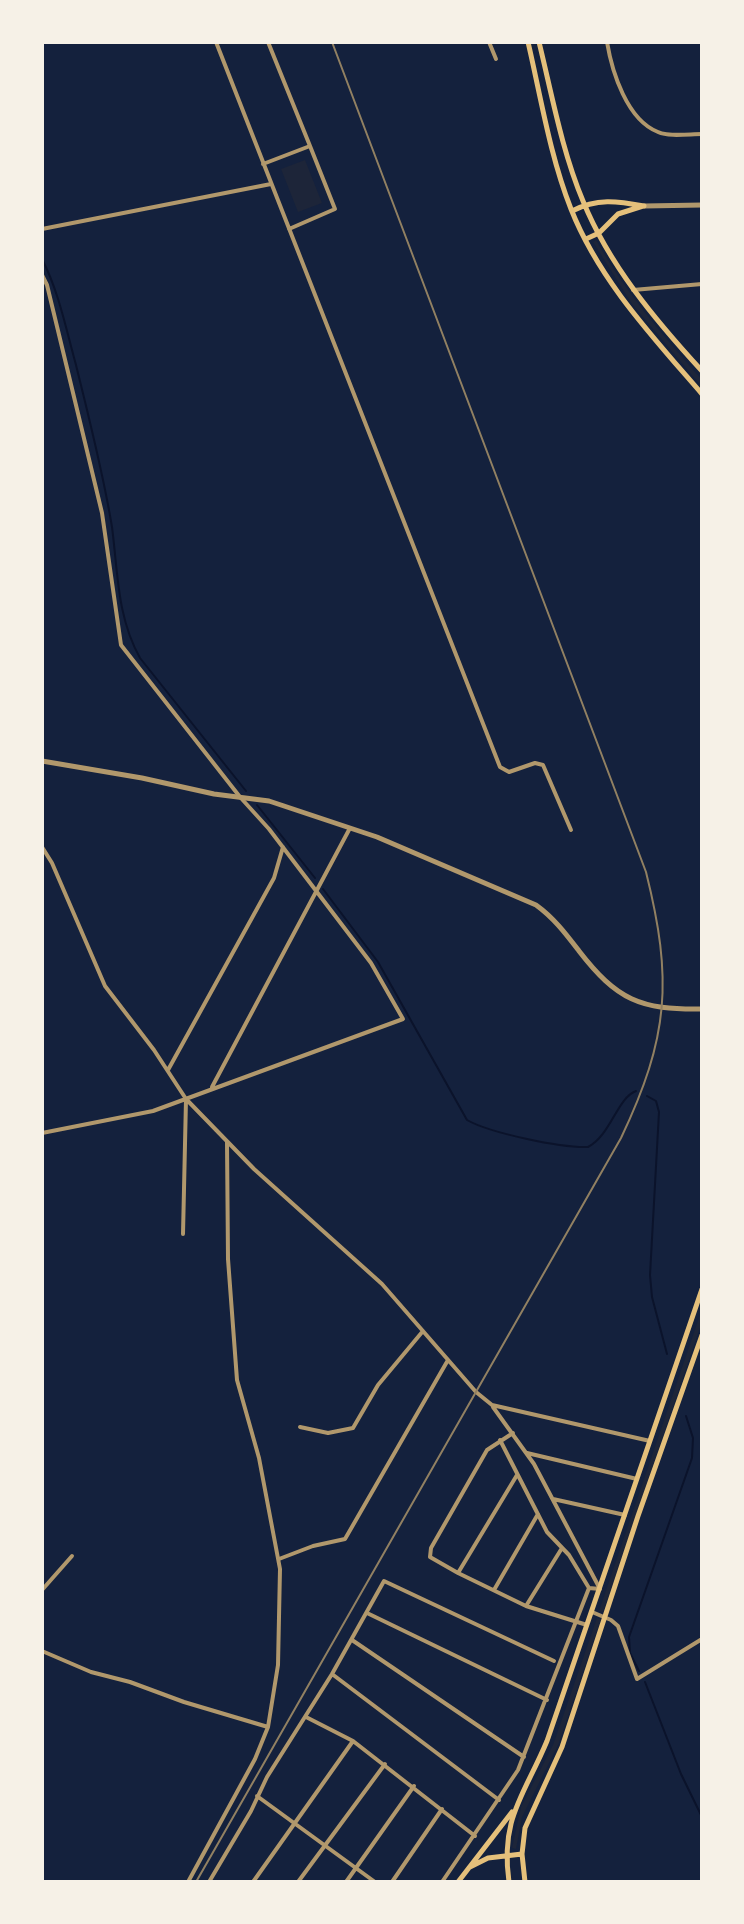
<!DOCTYPE html>
<html>
<head>
<meta charset="utf-8">
<style>
  body { margin:0 }
  #map { position:relative; width:744px; height:1924px; overflow:hidden; background:#14213d; font-family:Cabin,sans-serif }
  canvas { display:block }
  .frame { position:absolute; inset:0; border:44px solid #f6f1e7; pointer-events:none }
</style>
</head>
<body>
<div id="map">
<canvas width="744" height="1924"></canvas>
<div class="frame"></div>
</div>
<script>
const g = document.querySelector('canvas').getContext('2d');
g.lineJoin = 'round';
function paint(path, color) { g.fillStyle = color; g.fill(path, 'evenodd'); }
function trace(path, color, width, dash) { g.strokeStyle = color; g.lineWidth = width; g.lineCap = dash ? 'butt' : 'round'; g.setLineDash(dash || []); g.stroke(path); }
paint(new Path2D(`
  M305,160L322,203L298,212L281,169Z
  M596,240C625,292 663,335 702,380V387L632,304L593,242Z
  M702,1309V1322L603,1612L599,1611Z
  M597,1618L601,1619L559,1743L522,1817L516,1849L512,1848L521,1807L553,1745Z`), '#1d2539');
trace(new Path2D(`
  M42,259C59,292 66,329 76,365C89,418 103,472 112,527C118,573 117,617 140,658L246,791
  M257,805L315,878
  M323,889L378,962L467,1120C490,1133 561,1148 588,1147C611,1135 617,1098 636,1091
  M647,1096L656,1101L659,1112L650,1275L652,1297L667,1354
  M639,1671L630,1653L629,1637L692,1458L693,1438L686,1416
  M645,1682L681,1774L702,1817`), '#0b132b', 2);
trace(new Path2D(`
  M216,42L500,767L509,772L535,763L543,765L571,830
  M268,42L310,146
  M489,42L496,59
  M607,42C612,72 627,120 658,132C669,137 689,134 702,134
  M263,164L310,146L335,209L289,229
  M42,229L271,184
  M42,275L47,285L102,513L121,645L240,797L269,829L371,963L403,1019L153,1111L42,1133
  M633,290L702,284
  M42,847L52,863L105,986L154,1050L186,1099L254,1169L382,1284L476,1392L492,1405L650,1441
  M168,1070L274,878L283,847
  M212,1087L350,828
  M183,1234L186,1099
  M493,1407L534,1464L600,1589
  M300,1427L328,1433L353,1428L378,1385L423,1331
  M513,1433L487,1450L431,1548L430,1557L458,1573L526,1606L587,1625
  M500,1440L547,1532L569,1555L589,1588L600,1589
  M527,1453L637,1479
  M553,1499L625,1515
  M279,1559L313,1546L345,1539L448,1360
  M458,1573L517,1475
  M42,1590L72,1556
  M494,1590L538,1514
  M526,1606L562,1548
  M592,1612L611,1620L618,1626L637,1679L702,1639
  M367,1613L547,1700
  M352,1640L524,1757
  M42,1651L91,1672L130,1682L184,1702L268,1727L278,1665L280,1569L259,1458L237,1380L228,1259L227,1142
  M332,1674L499,1800
  M306,1717L353,1741L475,1836
  M257,1796L375,1882
  M188,1882L255,1759L268,1727
  M209,1882L251,1811L267,1777L332,1674L384,1581L554,1661
  M253,1882L353,1741
  M298,1882L385,1764
  M346,1882L414,1786
  M392,1882L442,1809
  M442,1882L518,1770L589,1588`), '#b1986c', 4);
trace(new Path2D(`
  M644,206L702,205
  M42,761L142,778L214,794L269,801L377,837L536,905C554,918 566,934 579,951C617,1000 640,1010 702,1009`), '#b1986c', 5);
trace(new Path2D(`
  M528,42C541,98 550,156 571,209C599,280 653,337 702,394
  M539,42C552,95 562,151 583,201C609,265 656,321 702,371
  M572,211C597,198 617,201 644,206
  M586,239L599,233L618,214L643,206
  M470,1867L488,1858L522,1854
  M458,1882L512,1812
  M509,1882C500,1818 524,1796 547,1741L702,1289
  M525,1882L522,1854L525,1828L562,1747L638,1516L702,1335`), '#e5c07b', 5);
trace(new Path2D(`
  M196,1882L621,1138C669,1037 673,980 646,872L332,42`), '#918062', 2);
</script>
</body>
</html>
